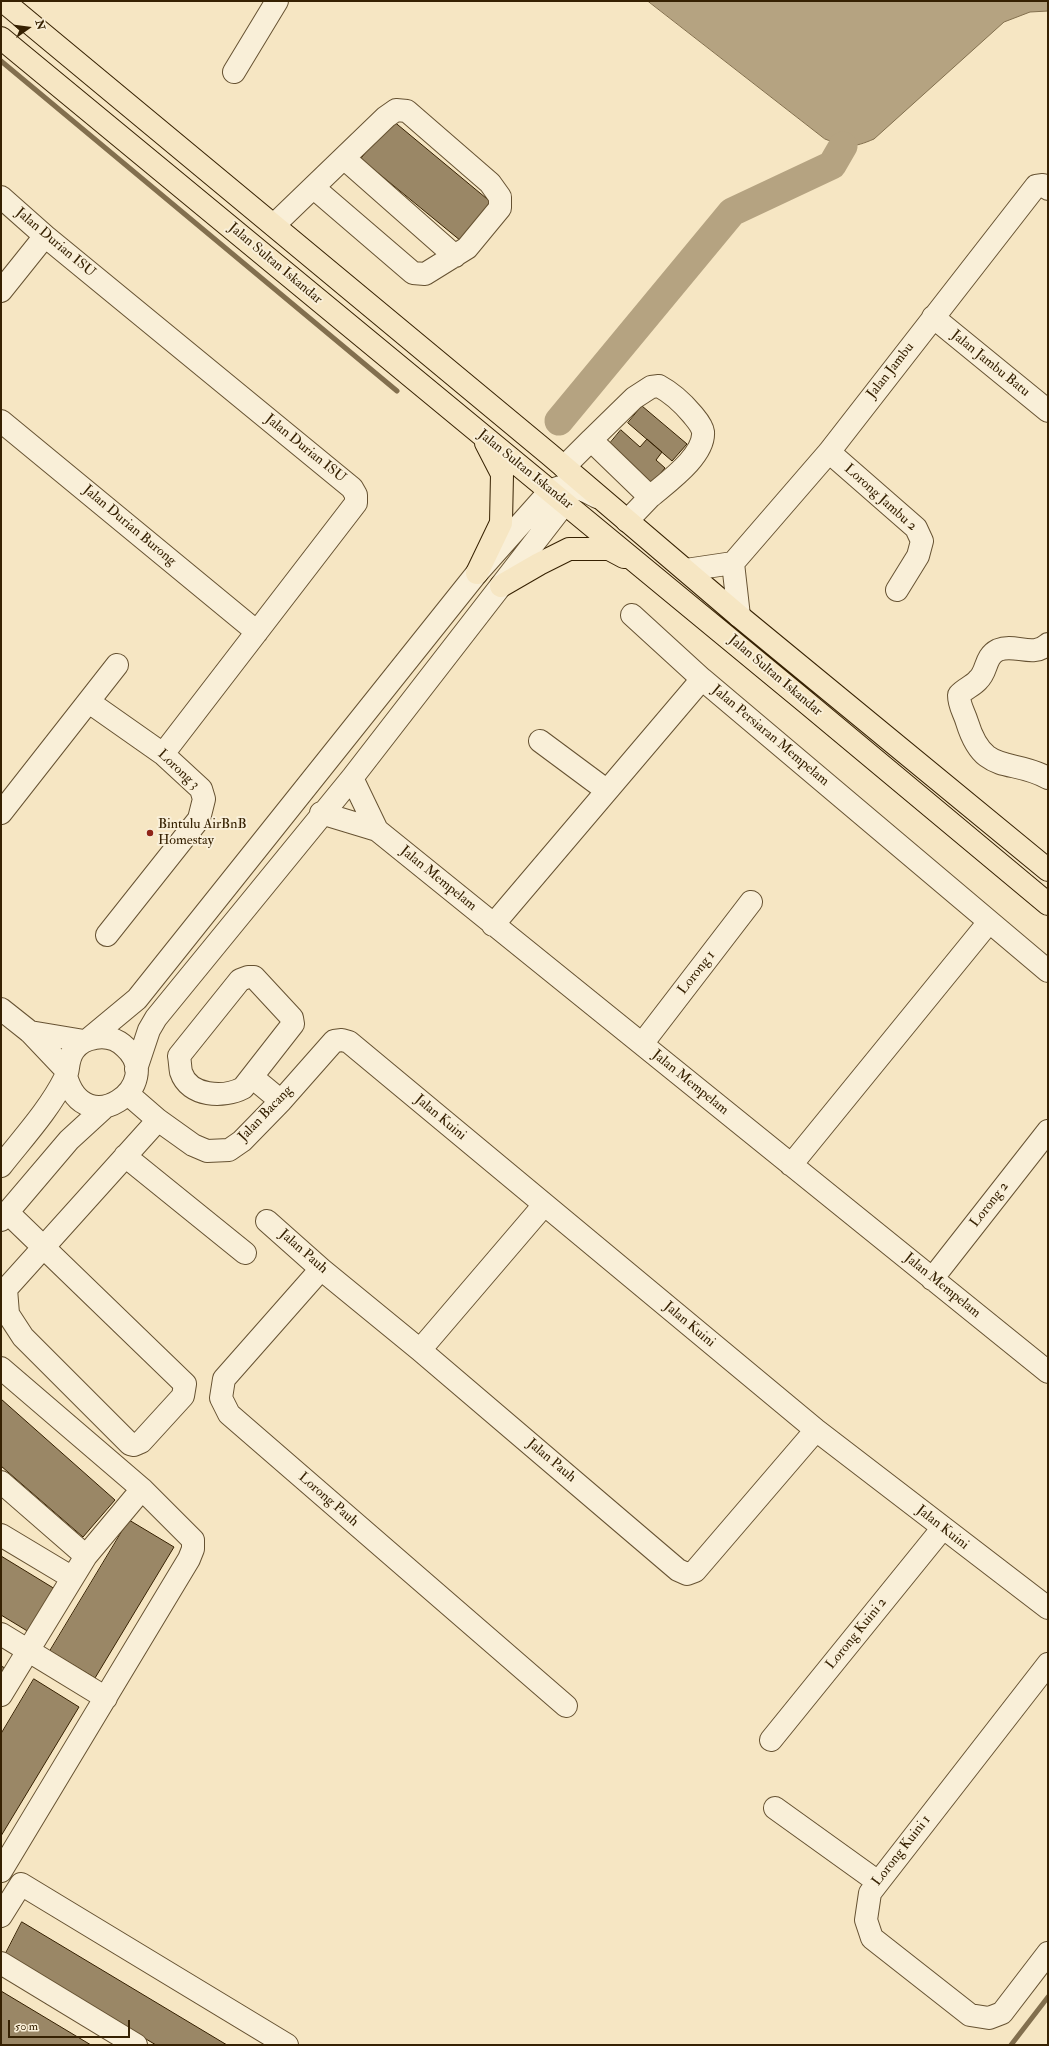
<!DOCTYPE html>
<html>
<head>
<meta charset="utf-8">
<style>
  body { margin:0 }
  #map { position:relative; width:1049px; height:2046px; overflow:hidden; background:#f6e6c3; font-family:"IM FELL Double Pica",serif }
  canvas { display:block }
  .frame { position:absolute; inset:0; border:2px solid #362102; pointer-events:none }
  .north { position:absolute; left:8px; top:8px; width:40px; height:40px; -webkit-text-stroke:3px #f9efd8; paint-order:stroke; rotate:76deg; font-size:11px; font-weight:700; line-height:16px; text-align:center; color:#362102 }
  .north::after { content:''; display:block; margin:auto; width:14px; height:18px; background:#362102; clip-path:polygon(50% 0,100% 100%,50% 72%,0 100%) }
  .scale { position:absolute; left:8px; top:2020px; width:122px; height:18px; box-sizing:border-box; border:2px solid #362102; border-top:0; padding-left:5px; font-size:12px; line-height:14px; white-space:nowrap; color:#362102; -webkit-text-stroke:3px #f9efd8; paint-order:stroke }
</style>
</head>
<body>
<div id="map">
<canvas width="1049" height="2046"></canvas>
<div class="frame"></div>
<div class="north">N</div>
<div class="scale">50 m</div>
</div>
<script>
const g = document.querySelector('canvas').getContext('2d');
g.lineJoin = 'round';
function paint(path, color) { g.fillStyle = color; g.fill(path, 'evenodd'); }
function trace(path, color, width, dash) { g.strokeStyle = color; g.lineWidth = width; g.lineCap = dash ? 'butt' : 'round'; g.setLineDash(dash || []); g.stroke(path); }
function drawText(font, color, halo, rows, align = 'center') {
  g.font = font + ' "IM FELL Double Pica",serif'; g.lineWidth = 4; g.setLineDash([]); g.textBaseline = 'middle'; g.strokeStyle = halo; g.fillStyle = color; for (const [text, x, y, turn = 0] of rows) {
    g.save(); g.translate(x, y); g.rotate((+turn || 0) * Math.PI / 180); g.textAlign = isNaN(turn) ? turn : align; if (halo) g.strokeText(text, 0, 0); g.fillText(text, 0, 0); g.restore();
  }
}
const water = new Path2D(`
  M648,1H1048V11L1030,12L1004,22L874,139C853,148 847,148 825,139Z`);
paint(water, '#b5a381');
trace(water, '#826f4e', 1);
trace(new Path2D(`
  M1,61L397,391
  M1011,2045L1048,1997`), '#826f4e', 5);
trace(new Path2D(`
  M559,421L732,212L832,165L843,146`), '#b5a381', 29);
const building = new Path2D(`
  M392,120L492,203L461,241L361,159Z
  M642,406L687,444L672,461L628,423Z
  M621,430L640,447L647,439L662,452L656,460L665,468L652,484L607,447Z
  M1,1399L115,1500L83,1537L1,1466Z
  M129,1520L174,1547L95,1678L50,1651Z
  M1,1556L55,1589L29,1632L1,1615Z
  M1,1666L5,1668L1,1676Z
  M34,1679L79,1707L1,1836V1734Z
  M22,1922L227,2045H156L5,1955Z
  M1,1991L91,2045H1Z`);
paint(building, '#9a8766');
trace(building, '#362102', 1);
const minor = new Path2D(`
  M234,72L277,1
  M345,159L455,256
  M1,197L45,236L352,488L356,495V503L163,754
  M274,225L386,117L396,110L407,111L490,183L500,197V208L467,248L425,274L413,273L314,188
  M1,291L45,236
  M933,317L1048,411
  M1,421L257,632
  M591,440L634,398L651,387L659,386C672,393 682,402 692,414C696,419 702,425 703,432C705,456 666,483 650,497
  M829,452L916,528L922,541L918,556L897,590
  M564,467L591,440L650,497L627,521
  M733,563L739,616
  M686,570L733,563L829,452L1036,186L1043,185L1048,189
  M632,615L702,679
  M1048,644C1033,658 1015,643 998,650C984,657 988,671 978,680C973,686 964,689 959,695C959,706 964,712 967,722C984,777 1010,757 1048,778
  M89,702L163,754L201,789L204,799L199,819L107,935
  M540,741L606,790
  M352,778L377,830L1048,1372
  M1,813L117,665
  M321,813L377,830
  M493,925L702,679L1048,971
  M248,977H254L292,1018L293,1024L243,1088C224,1098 189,1097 181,1072C180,1067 180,1061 179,1056L240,980Z
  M1,1009L30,1032L66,1070
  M30,1032L84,1041
  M90,1038L137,999L477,573L550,491C569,481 579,488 597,497
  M642,1044L751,902
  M136,1069L149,1030L156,1018L352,778L565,503L569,494L567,484
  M252,1077L281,1101
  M128,1094L158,1120L193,1145L207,1151L229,1150L242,1141L281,1101L334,1041L342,1040L349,1042L816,1430L1048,1608
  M125,1156L245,1253
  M791,1165L989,922
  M1,1166C23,1138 49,1110 65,1078C70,1070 66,1061 74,1050C79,1043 87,1039 95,1038C106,1036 117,1039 125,1047C167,1084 85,1144 66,1076
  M7,1212L185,1384L183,1396L141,1442L134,1445L130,1444L23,1337L8,1314L6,1289L158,1120
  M1,1220L69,1140L105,1107
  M267,1221L321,1269L420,1350L678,1570L687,1574L695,1571L816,1430
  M321,1269L224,1379L221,1398L229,1414L566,1706
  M932,1279L1048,1131
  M420,1350L544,1205
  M1,1368L142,1489L193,1540V1549L189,1559L1,1871
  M1,1482L86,1556
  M1,1535L71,1577
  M1,1634L106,1698
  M1048,1664L870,1893L866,1920L872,1938L970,2015L989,2018L1002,2013L1048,1953
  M1,1695L86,1556L142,1489
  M771,1740L942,1529
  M775,1808L878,1882
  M1,1916L21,1884L287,2045
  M1,1963L136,2045`);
const major = new Path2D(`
  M3,1L549,454L739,616L1048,870
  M1,38C350,327 701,613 1048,904
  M477,573L501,523L502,474L486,443
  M501,586L539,564L569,549H609L624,557`);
trace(minor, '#665232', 24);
trace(major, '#362102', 24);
trace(minor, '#f9efd8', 22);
trace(major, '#f6e6c3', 22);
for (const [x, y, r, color] of [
  [150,833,4,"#8f2418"]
]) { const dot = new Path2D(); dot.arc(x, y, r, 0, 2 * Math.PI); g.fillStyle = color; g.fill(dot); trace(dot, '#f9efd8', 1.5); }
drawText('14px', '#362102', '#f9efd8', [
  ["Jalan Durian ISU",55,243,40],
  ["Jalan Sultan Iskandar",275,264,40],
  ["Jalan Jambu Batu",990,364,39],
  ["Jalan Jambu",891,371,-52],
  ["Jalan Durian ISU",305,449,39],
  ["Jalan Sultan Iskandar",525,470,39],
  ["Lorong Jambu 2",880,498,42],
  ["Jalan Durian Burong",129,526,40],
  ["Jalan Sultan Iskandar",775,676,40],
  ["Jalan Persiaran Mempelam",770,736,40],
  ["Lorong 3",178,770,43],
  ["Jalan Mempelam",438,879,39],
  ["Lorong 1",697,973,-52],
  ["Jalan Mempelam",690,1083,39],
  ["Jalan Bacang",266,1114,-46],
  ["Jalan Kuini",440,1118,40],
  ["Lorong 2",990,1205,-52],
  ["Jalan Pauh",303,1252,41],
  ["Jalan Mempelam",942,1286,39],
  ["Jalan Kuini",689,1325,40],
  ["Jalan Pauh",551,1461,40],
  ["Lorong Pauh",328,1500,41],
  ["Jalan Kuini",942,1528,38],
  ["Lorong Kuini 2",857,1634,-51],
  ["Lorong Kuini 1",902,1851,-52]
]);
drawText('14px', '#362102', '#f9efd8', [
  ["Bintulu AirBnB",158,825],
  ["Homestay",158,841]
], 'left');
</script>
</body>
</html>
